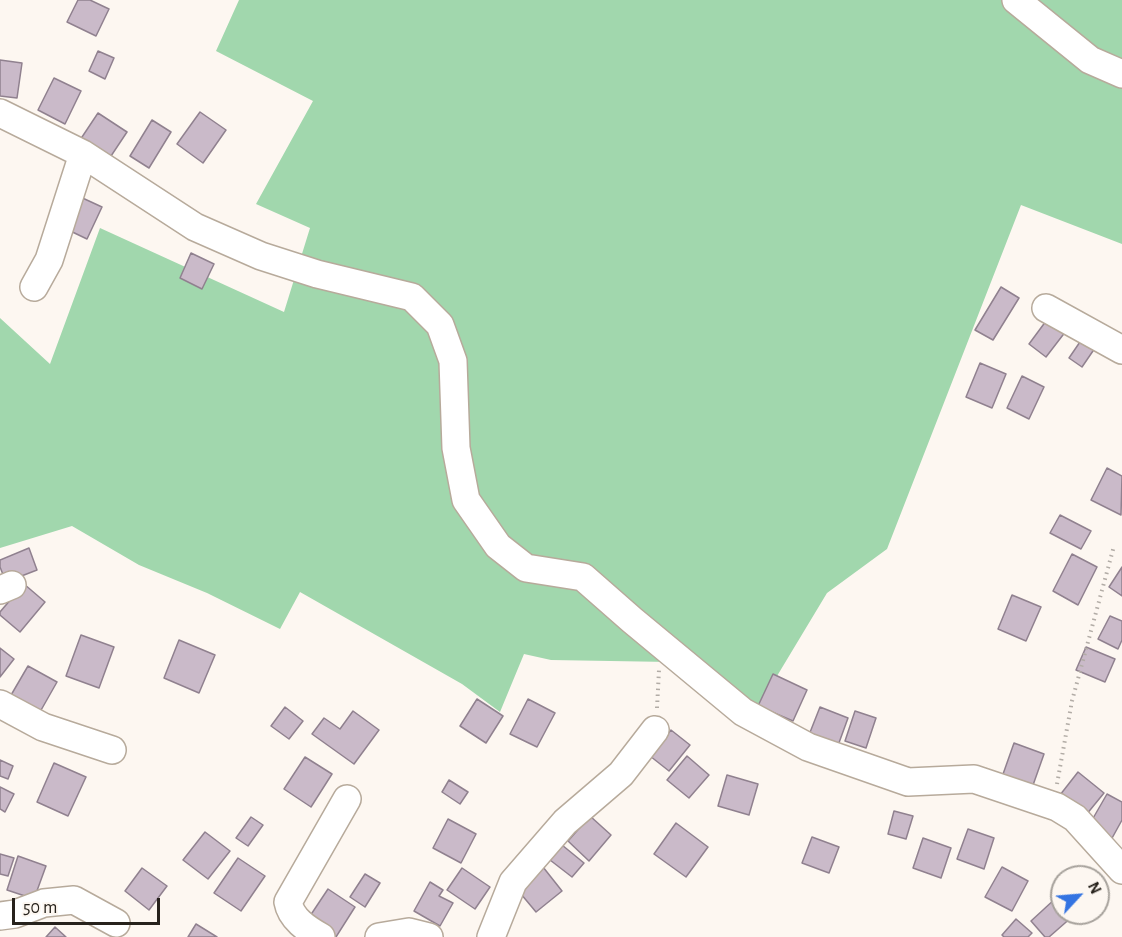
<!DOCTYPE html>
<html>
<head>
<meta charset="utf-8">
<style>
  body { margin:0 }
  #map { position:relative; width:1122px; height:937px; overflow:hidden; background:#fdf7f1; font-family:"Alegreya Sans",sans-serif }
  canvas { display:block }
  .north { position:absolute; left:1050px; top:865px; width:60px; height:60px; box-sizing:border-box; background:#fdf7f1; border:2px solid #a7a29c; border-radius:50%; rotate:64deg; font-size:16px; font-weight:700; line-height:24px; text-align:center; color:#27221c }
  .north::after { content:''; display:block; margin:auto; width:21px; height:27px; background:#3474e2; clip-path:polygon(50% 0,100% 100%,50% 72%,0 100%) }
  .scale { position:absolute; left:12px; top:898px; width:148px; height:27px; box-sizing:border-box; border:3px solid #27221c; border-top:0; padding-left:8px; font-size:18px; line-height:21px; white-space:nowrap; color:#27221c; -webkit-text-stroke:4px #fdf7f1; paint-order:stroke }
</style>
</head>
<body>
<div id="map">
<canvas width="1122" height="937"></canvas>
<div class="north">N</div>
<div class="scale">50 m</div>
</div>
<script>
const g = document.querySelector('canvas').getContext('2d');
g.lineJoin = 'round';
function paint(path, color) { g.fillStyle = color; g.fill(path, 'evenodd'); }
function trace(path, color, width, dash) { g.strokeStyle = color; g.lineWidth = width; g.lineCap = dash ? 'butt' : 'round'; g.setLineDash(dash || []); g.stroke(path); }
paint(new Path2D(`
  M239,0H1122V244L1021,205L887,549L827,593L774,681L766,733L670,662L551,660L524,654L500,712L462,684L300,592L280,629L207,593L139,565L72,526L0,548V318L50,364L100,228L284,312L310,228L256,204L313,101L216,51Z`), '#a1d7ad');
const building = new Path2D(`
  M78,0H90L109,9L96,36L67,22Z
  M98,51L114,58L105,79L89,71Z
  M0,60L22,63L17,98L0,96Z
  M54,78L81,91L65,124L38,110Z
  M200,112L226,130L203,163L177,144Z
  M98,113L127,132L109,159L80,140Z
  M152,120L171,132L149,168L130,156Z
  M76,195L102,207L87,239L62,227Z
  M191,253L214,264L202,289L180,278Z
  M1001,287L1019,298L993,340L975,330Z
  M1049,317L1066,331L1046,357L1029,344Z
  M1082,339L1095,348L1082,367L1069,358Z
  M980,363L1006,374L992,408L966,397Z
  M1022,376L1044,387L1029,419L1007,408Z
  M1107,468L1122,476L1121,515L1091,500Z
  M1060,515L1091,531L1081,549L1050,533Z
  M29,548L37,570L6,582L0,567V560Z
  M1072,554L1097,567L1078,605L1053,591Z
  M1122,567V596L1109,587Z
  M24,584L45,602L20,632L0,615V612Z
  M1012,595L1041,607L1026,641L998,629Z
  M1110,616L1122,621V640L1118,649L1098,639Z
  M81,635L114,647L99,688L66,676Z
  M179,640L215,655L199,693L164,678Z
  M1086,647L1115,659L1105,682L1076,670Z
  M0,648L14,659L0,677Z
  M28,666L57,682L36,719L7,702Z
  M773,674L807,690L793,721L758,706Z
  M477,699L503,716L486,743L460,726Z
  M528,699L555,713L537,747L510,734Z
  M285,707L303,721L289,739L271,726Z
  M820,707L848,718L836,751L807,740Z
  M353,711L379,730L354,764L312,734L324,718L340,729Z
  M855,711L876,718L866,748L845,741Z
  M671,730L690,745L669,771L650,756Z
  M1014,743L1044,754L1032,788L1002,777Z
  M687,756L709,775L689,798L667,780Z
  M305,757L332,774L311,807L284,789Z
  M0,760L13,766L8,779L0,776Z
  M54,763L86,777L68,816L37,802Z
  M1078,772L1104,793L1086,815L1060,795Z
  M727,775L758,784L749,815L718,806Z
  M449,780L468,792L460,804L442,792Z
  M0,787L14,794L5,812L0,809Z
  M1107,794L1122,802V820L1111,840L1088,827Z
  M894,811L913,816L906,839L888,834Z
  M590,816L611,835L589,861L568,841Z
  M251,817L263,825L248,846L236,838Z
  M448,819L476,834L461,863L433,848Z
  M676,823L708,847L686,877L654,854Z
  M968,829L994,838L984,869L957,859Z
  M205,832L230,851L208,879L183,860Z
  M812,837L839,847L829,873L802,863Z
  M923,838L951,848L941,878L913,868Z
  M562,845L584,863L572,877L550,860Z
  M0,854L14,858L8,876L0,874Z
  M18,856L46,866L34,899L7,890Z
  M238,858L265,876L241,911L214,893Z
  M543,867L562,891L536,912L516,888Z
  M1002,867L1028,881L1012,911L985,897Z
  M142,868L167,886L149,910L125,891Z
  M462,868L490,887L475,909L447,890Z
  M365,874L380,883L365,907L350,897Z
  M430,882L443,890L439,896L453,903L440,926L414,911Z
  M328,889L355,907L336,937H328L306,922Z
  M1056,898L1062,904V913H1070L1073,916L1049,937H1045L1031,921Z
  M1016,919L1032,933L1028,937H1004L1002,935Z
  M196,924L217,937H188Z
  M55,927L66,937H46Z`);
paint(building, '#cabac9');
trace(building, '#90818f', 1.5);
const minor = new Path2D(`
  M1016,0L1090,60L1122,74
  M0,113L83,154L195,227L261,256L317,274L412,297L440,325L453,361L456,448L466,500L498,546L526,568L583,577L632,620L743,712L808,747L908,782L974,779L1057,807L1075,818L1122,870
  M34,287L49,260L83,154
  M1046,308L1122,350
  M0,590L12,585
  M0,704L43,727L112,750
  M0,916L15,914L44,903L74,900L116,923
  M321,937C307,929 291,919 288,902L347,799
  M379,937L409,932L429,937
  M491,937L513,882L565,822L621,774L655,730`);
trace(minor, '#b7aa9b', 30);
trace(new Path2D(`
  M657,708L659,670
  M1057,784L1072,701L1114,546`), '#b2aca6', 4, [1.5, 4.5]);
trace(minor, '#fff', 27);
</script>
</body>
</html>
